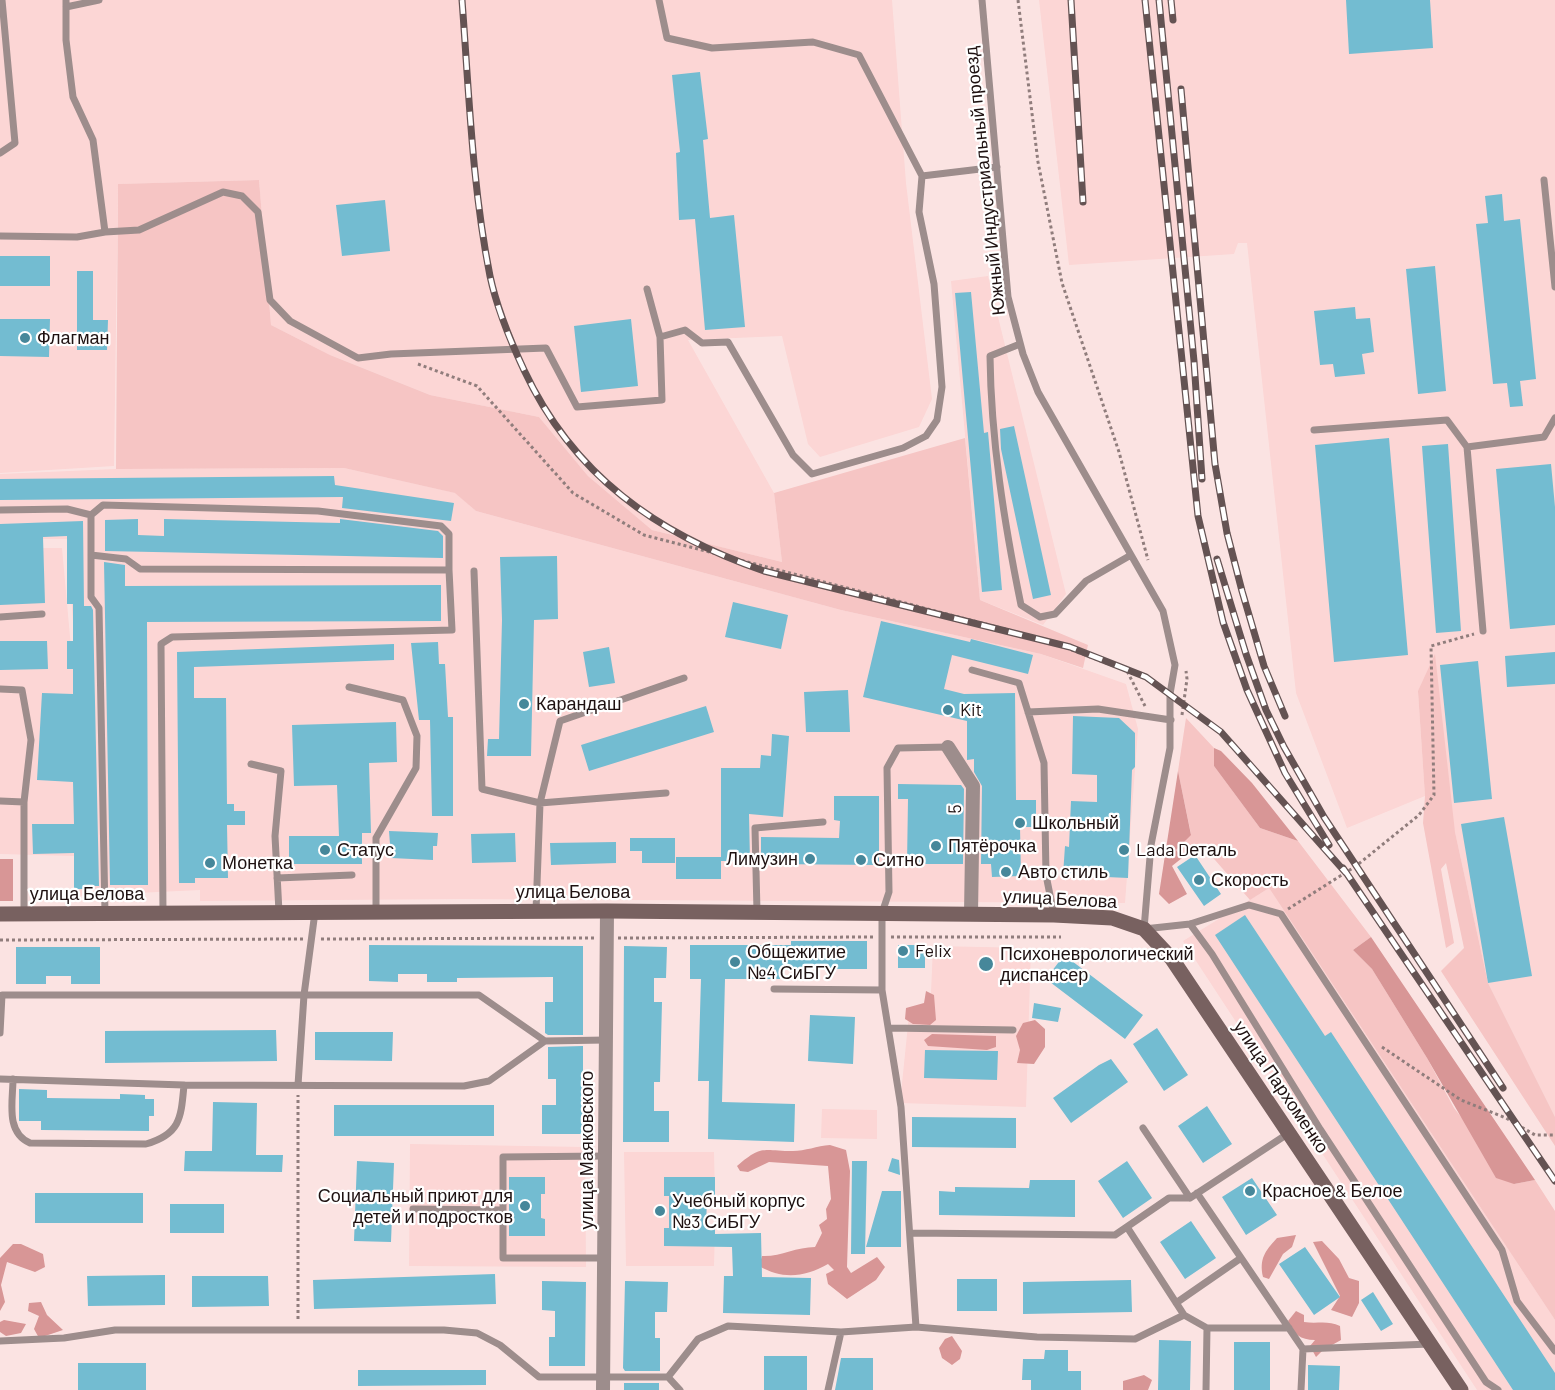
<!DOCTYPE html>
<html>
<head>
<meta charset="utf-8">
<style>
  body { margin:0 }
  canvas { display:block; background:#fbe3e2 }
</style>
</head>
<body>
<canvas width="1555" height="1390"></canvas>
<script>
const g = document.querySelector('canvas').getContext('2d');
g.lineJoin = 'round';
function paint(path, color) { g.fillStyle = color; g.fill(path, 'evenodd'); }
function trace(path, color, width, dash) { g.strokeStyle = color; g.lineWidth = width; g.lineCap = dash ? 'butt' : 'round'; g.setLineDash(dash || []); g.stroke(path); }
function drawText(font, color, halo, rows, align = 'center') {
  g.font = font + ' Barlow,sans-serif'; g.lineWidth = 4.5; g.setLineDash([]); g.textBaseline = 'middle'; g.strokeStyle = halo; g.fillStyle = color; for (const [text, x, y, turn = 0] of rows) {
    g.save(); g.translate(x, y); g.rotate((+turn || 0) * Math.PI / 180); g.textAlign = isNaN(turn) ? turn : align; if (halo) g.strokeText(text, 0, 0); g.fillText(text, 0, 0); g.restore();
  }
}
paint(new Path2D(`
  M0,0H892L906,183L932,399L919,427L820,457L808,444L782,336L688,340L774,493L782,562L652,530L588,476L539,417L430,395L330,355L271,325L259,180L118,184L114,466L0,473Z
  M1039,0H1555V1117L1488,983L1455,832L1418,691L1425,796L1347,828L1296,693L1247,243H1238L1234,254L1069,265Z
  M988,276L1066,594L1043,625L980,600L951,281Z
  M344,468L456,493L476,511L841,610L1041,654L1126,684L1138,729L1125,903L462,899L200,901V890L75,896L77,678L67,539H0V474L116,469Z
  M0,548H62L75,692L74,856L0,854Z
  M1269,888L1555,1320V1390H1477L1183,941Z
  M933,946L1031,948L1026,1107L900,1103L909,1015L930,1016Z
  M822,1109L877,1110V1139L821,1138Z
  M410,1144L585,1147L586,1267L409,1266Z
  M624,1152H714L715,1196H707L706,1227L715,1228L714,1266H626Z`), '#fcd6d5');
paint(new Path2D(`
  M259,180L271,325L330,355L430,395L539,417L588,476L652,530L782,562L774,493L965,438L980,600L1088,645L1083,668L1041,654L841,610L476,511L455,493L344,468L116,469L118,184Z
  M1435,654L1455,832L1488,983L1555,1117V1146L1441,971L1464,948L1446,863L1441,869L1454,943L1446,948L1423,823L1425,796L1418,691Z
  M1186,718L1214,748V766L1260,828L1298,841L1371,937L1353,950L1372,969L1427,1058L1454,1108L1514,1184L1535,1180L1555,1211V1320L1269,888L1250,900L1201,844L1182,858L1176,850L1191,834L1178,771Z`), '#f6c5c4');
paint(new Path2D(`
  M1214,748L1221,751L1252,783L1298,841L1260,828L1214,766Z
  M1178,771L1191,835L1176,850L1182,858L1172,866L1187,894L1169,904L1159,894Z
  M0,859H13V901H0Z
  M1371,937L1535,1180L1514,1184L1496,1178L1427,1058L1372,969L1353,950Z
  M926,991L934,995L936,1020L930,1025L913,1024L905,1019L906,1008L924,1003Z
  M1035,1020L1045,1029V1047L1034,1064L1017,1063L1020,1050L1016,1036L1023,1023Z
  M932,1034L996,1036V1047L987,1050L928,1046L924,1040Z
  M830,1145L846,1150L850,1171L847,1267L851,1273L877,1257L885,1267L876,1280L847,1299L828,1284L826,1274L834,1270L828,1264C805,1277 783,1280 759,1266L762,1256C780,1257 796,1247 815,1247L822,1233L819,1225L827,1219L826,1209L831,1199L828,1166L769,1162L748,1172L740,1171L737,1166C762,1144 763,1151 793,1151C805,1151 817,1146 830,1145Z
  M1296,1235L1292,1247L1283,1254L1269,1279L1263,1277C1259,1259 1265,1251 1277,1238Z
  M1322,1241L1339,1259L1349,1278L1359,1281V1303L1352,1317L1331,1310L1340,1296L1313,1242Z
  M13,1244H21L43,1254L45,1267L35,1272L7,1262L1,1285L5,1302L0,1311V1258Z
  M41,1302L47,1315L63,1330L39,1338L34,1329L39,1316L28,1311L29,1303Z
  M1296,1311L1304,1315V1322C1318,1324 1328,1320 1340,1326L1341,1340L1323,1350L1316,1357L1310,1346L1315,1340C1300,1340 1294,1334 1288,1321Z
  M4,1320L26,1324L21,1333L6,1336L0,1332V1322Z
  M952,1336L962,1351L960,1359L952,1365L942,1358L939,1348L945,1339Z
  M1144,1375L1152,1380L1148,1390H1123V1381Z`), '#d89696');
paint(new Path2D(`
  M1346,0H1430L1433,48L1349,54Z
  M700,72L708,139L703,140L710,218L734,215L745,327L705,330L695,219L679,220L676,153L680,152L672,75Z
  M1502,194L1504,221L1520,219L1536,379L1520,381L1523,406L1510,407L1507,383L1493,384L1476,224L1488,223L1485,196Z
  M385,200L390,251L342,256L336,205Z
  M0,256H50V286H0Z
  M1435,266L1446,391L1418,394L1406,269Z
  M77,271H93V320H108L107,350H77Z
  M971,292L984,433L988,432L1002,590L982,592L955,293Z
  M1355,307L1356,319L1370,318L1374,352L1362,354L1365,374L1335,377L1333,364L1320,365L1314,311Z
  M0,319H50L49,357L0,356Z
  M631,319L638,386L581,392L574,326Z
  M1014,426L1051,595L1033,599L1001,449L1000,429Z
  M1389,438L1408,655L1334,662L1315,445Z
  M1448,444L1461,631L1436,633L1422,446Z
  M1551,464L1555,507V625L1510,629L1496,469Z
  M334,476L335,485L454,503L451,521L342,508L343,497L0,500V479Z
  M138,519V535L164,536V519L340,523V519L438,531L443,536V558L105,551V520Z
  M83,521L84,606H91L93,610L99,886H90V889H74V853L33,854L32,824H74L73,782L37,780L42,693L73,694V669H67V641H73V604H67V536L43,537L45,603L0,605V524Z
  M557,556L558,619L534,620L531,756H487L488,739H499L502,620L500,557Z
  M104,562L125,565V586L441,585V621L147,622L148,885H110Z
  M733,602L788,615L781,649L725,637Z
  M881,621L970,642L971,639L1033,655L1028,674L952,655L944,689L964,694L1015,693L1016,800H1036V827H1020L1021,876L992,877L991,864H981L982,786L974,772V759L967,760V721L863,697Z
  M0,641H47L48,669L0,670Z
  M438,642L439,664H445L448,717H453V816H432L430,720H419L411,643Z
  M394,644V660L194,667V698H226L227,804H234V811H245V825H227L228,878H195V883H179L177,652Z
  M609,647L615,683L589,687L583,652Z
  M1555,652V684L1507,687L1505,656Z
  M1478,661L1492,799L1454,803L1440,665Z
  M848,690L850,732H806L804,692Z
  M706,706L714,732L589,771L581,745Z
  M1073,716L1119,718L1135,733V767L1132,770L1128,878L1063,875L1065,846L1069,847L1071,801L1097,802V775L1072,774Z
  M396,722L397,762L369,763L371,833H362V864H289V836H339L337,785L294,786L292,725Z
  M772,734L789,736L783,817L749,814L750,861H721V768H760L761,755L771,756Z
  M898,784L961,785L964,789L963,864H907L908,799H898Z
  M834,796H879V865L767,864V861H761V837L839,838L840,821L834,820Z
  M1504,817L1532,976L1488,983L1461,824Z
  M389,831L438,833L437,846H433V860L391,858Z
  M515,833L516,862L472,863L471,834Z
  M630,838H675V863H642V851H630Z
  M616,842V863L551,865L550,843Z
  M1195,855L1221,894L1204,906L1177,867Z
  M676,857H721V879H676Z
  M1245,915L1325,1036L1331,1032L1555,1373V1390H1513L1215,935Z
  M791,941H867V969H780V979H725L722,1102L795,1104L794,1142L708,1139L709,1081H698L701,979H690V945H791Z
  M369,945L583,946V1035H548L545,1033V1002H553V977L457,978V982H427V974H398V982L369,981Z
  M898,945H925V968H898Z
  M624,946L667,947L666,978H654V1002H662L660,1082H654V1111H669V1142H623Z
  M16,947H100V984H71V976H46V984H16Z
  M1064,955L1143,1015L1125,1039L1046,979Z
  M1034,1003L1061,1008L1058,1022L1032,1018Z
  M810,1015L855,1017L853,1064L808,1061Z
  M1157,1028L1188,1075L1164,1091L1133,1044Z
  M276,1030L277,1061L105,1063V1031Z
  M315,1032H393L392,1061L315,1060Z
  M583,1046V1134H542V1105H556V1079H548V1047Z
  M925,1050L998,1051L997,1080L924,1078Z
  M1111,1059L1128,1082L1071,1123L1053,1098L1099,1065Z
  M19,1089L47,1090V1098L120,1099V1094L145,1095V1099H154V1116H149V1131L41,1130V1121H19Z
  M213,1102L257,1103L256,1155H283L282,1172L184,1171L185,1151H212Z
  M334,1105H494V1136H334Z
  M1207,1106L1232,1144L1203,1163L1178,1126Z
  M912,1117L1016,1118V1148L912,1147Z
  M892,1158L899,1160L900,1175L888,1171Z
  M357,1161L394,1163L391,1242L354,1241Z
  M852,1161H867L865,1254H851Z
  M1127,1161L1152,1198L1123,1218L1098,1181Z
  M509,1177H545V1194H541V1218L545,1219V1236H509Z
  M664,1177H715V1196H707L706,1228H715V1234L761,1233L762,1277L811,1278L810,1315L723,1313L724,1276H733L732,1247L664,1246V1228H669V1196H664Z
  M1252,1178L1277,1215L1246,1235L1222,1197Z
  M1030,1180H1075V1217L939,1215V1191L955,1192V1187L1029,1188Z
  M882,1191H901V1247H866Z
  M35,1193H143V1223H35Z
  M170,1204H224V1233H170Z
  M1191,1221L1216,1258L1185,1279L1160,1242Z
  M1305,1247L1340,1297L1314,1315L1279,1264Z
  M495,1274L496,1304L314,1309L313,1280Z
  M165,1275V1305L88,1306L87,1276Z
  M192,1276H268L269,1306L192,1307Z
  M957,1279H997V1311H957Z
  M1131,1280L1132,1312L1023,1314V1282Z
  M542,1281L586,1282L585,1366H549V1337H555V1311L542,1310Z
  M625,1281L668,1282L667,1312H655V1338H660V1371H625L623,1368Z
  M1373,1292L1393,1324L1381,1331L1361,1300Z
  M1159,1340L1191,1341L1190,1390H1158Z
  M1234,1342H1270V1390H1234Z
  M1045,1350H1068V1371H1081V1390H1031V1380H1022L1023,1359H1044Z
  M764,1356H807V1390H764Z
  M841,1358H873V1390H835Z
  M78,1363H146V1390H78Z
  M1308,1365L1340,1366L1339,1390H1308Z
  M358,1370H486V1385L358,1386Z
  M624,1383H659V1390H624Z`), '#73bcd1');
trace(new Path2D(`
  M1018,0L1038,162L1062,283L1119,452L1148,560
  M418,364L477,386L573,493L644,535L1043,639L1127,671L1145,706
  M1182,715L1187,679L1186,671
  M1288,909L1356,866L1419,815L1434,795L1431,646L1474,634
  M891,937H1061
  M618,938L873,937
  M321,939L594,938
  M0,940L303,939
  M1382,1047L1461,1100L1506,1118L1535,1135H1555
  M298,1319V1095`), '#907d7c', 3, [3, 3]);
trace(new Path2D(`
  M66,0V40L73,97L93,140L105,232L139,230L223,192L242,196L258,212L270,300L290,321L358,358L391,354L546,348L577,407L662,400L660,337L647,289
  M659,0L667,38L712,48L813,42L859,55L922,176
  M982,0L1008,297L1023,354L1038,392L1163,611L1175,665L1170,694V748L1151,845L1144,929L1190,924L1249,905L1281,914L1502,1250L1517,1301L1555,1351
  M66,7L99,0
  M0,153L15,143L2,0
  M1544,180L1555,287
  M0,236L77,237L105,232
  M660,337L685,330L702,343L728,342L793,455L812,474L903,448L926,436L937,420L942,387L934,284L919,212L922,176L997,167
  M1020,344L990,356C991,440 1004,522 1021,605L1040,617L1055,614L1086,581L1131,555
  M1314,430L1447,420L1467,447L1544,437L1555,418
  M1467,447L1483,631
  M0,510L67,509L91,515V597L99,608L105,913
  M91,515L103,505L318,511L441,526L449,534V570
  M91,555L126,559L140,569L449,570L452,630L172,637L161,644L163,913
  M474,571L482,789L540,803L666,793
  M0,617L42,614
  M972,670L1019,683L1044,763L1046,875L1054,915
  M349,687L403,700L417,736L416,768L376,838V912
  M0,689L22,690L31,740L24,802V914
  M1028,712L1098,709L1171,720
  M251,764L281,771L275,836L279,912
  M0,801L24,802
  M277,878L352,875
  M536,911L540,803L560,721L684,678
  M757,912L755,828L823,822
  M1190,924L1212,954L1320,1129L1486,1382L1498,1390
  M774,989L882,990
  M890,1028L1013,1030
  M0,1033L2,995H479L545,1041
  M0,1079L184,1085L464,1086L489,1081L545,1041L606,1040
  M13,1079C13,1101 5,1132 30,1143L146,1144C181,1134 181,1117 184,1085
  M298,1085L304,995L315,912
  M1143,1128L1190,1198
  M1197,1193L1303,1349L1430,1344
  M413,1209L503,1210
  M1127,1227L1184,1315
  M911,1233L1115,1235L1169,1198H1190L1289,1133
  M605,1258H503V1157L605,1156
  M1176,1303L1241,1258
  M916,1327L901,1107L882,990V913L889,892L887,768L898,748L948,747
  M0,1341L64,1338L115,1330H444L477,1333L500,1345L539,1377H668L680,1390
  M668,1377L698,1339L728,1326L841,1332L916,1327L1037,1337L1135,1339L1184,1315L1207,1328H1289
  M828,1390L841,1332
  M1206,1390L1207,1328
  M1301,1390L1303,1349`), '#9d8d8c', 7);
trace(new Path2D(`
  M948,747L973,786L971,914
  M603,1390L607,911`), '#9d8d8c', 14);
trace(new Path2D(`
  M0,914L607,911L1054,915L1112,918L1144,929L1172,959L1461,1390`), '#786160', 15);
const rail = new Path2D(`
  M462,0C469,92 472,186 490,276C497,309 510,340 524,370C573,475 657,534 764,571L1070,647L1146,677L1221,732L1346,873
  M1071,0L1083,202
  M1145,0L1198,516L1223,622L1247,690L1285,773L1329,845
  M1159,0L1194,361L1202,479
  M1171,0L1173,20
  M1181,89L1215,464L1227,533L1242,591L1264,666L1285,716
  M1217,559L1246,654L1266,710L1284,747L1324,817L1503,1088
  M1343,868L1555,1181`);
trace(rail, '#645353', 7);
trace(rail, '#fff', 4.5, [14]);
for (const [x, y, r, color] of [
  [25,338,6,"#46879a"],
  [524,704,6,"#46879a"],
  [948,710,6,"#46879a"],
  [1020,823,6,"#46879a"],
  [936,846,6,"#46879a"],
  [325,850,6,"#46879a"],
  [1124,850,6,"#46879a"],
  [810,859,6,"#46879a"],
  [861,860,6,"#46879a"],
  [210,863,6,"#46879a"],
  [1006,872,6,"#46879a"],
  [1199,880,6,"#46879a"],
  [903,951,6,"#46879a"],
  [735,962,6,"#46879a"],
  [986,964,8,"#46879a"],
  [1250,1191,6,"#46879a"],
  [525,1206,6,"#46879a"],
  [660,1211,6,"#46879a"]
]) { const dot = new Path2D(); dot.arc(x, y, r, 0, 2 * Math.PI); g.fillStyle = color; g.fill(dot); trace(dot, '#fff', 2); }
drawText('18px', '#1e1111', '#fff', [
  ["Южный Индустриальный проезд",985,181,-96],
  ["5",955,809,-89],
  ["улица Белова",573,892],
  ["улица Белова",87,894],
  ["улица Белова",1060,899,3],
  ["улица Пархоменко",1281,1087,56],
  ["улица Маяковского",587,1150,-90]
]);
drawText('18px', '#1e1111', '#fff', [
  ["Флагман",37,338],
  ["Карандаш",536,704],
  ["Kit",960,710],
  ["Школьный",1032,823],
  ["Пятёрочка",948,846],
  ["Статус",337,850],
  ["Lada Dеталь",1136,850],
  ["Лимузин",798,859,"right"],
  ["Ситно",873,860],
  ["Монетка",222,863],
  ["Авто стиль",1018,872],
  ["Скорость",1211,880],
  ["Felix",915,951],
  ["Общежитие",747,952],
  ["№4 СиБГУ",747,973],
  ["Психоневрологический",1000,954],
  ["диспансер",1000,975],
  ["Красное & Белое",1262,1191],
  ["Социальный приют для",513,1196,"right"],
  ["детей и подростков",513,1217,"right"],
  ["Учебный корпус",672,1201],
  ["№3 СиБГУ",672,1222]
], 'left');
</script>
</body>
</html>
